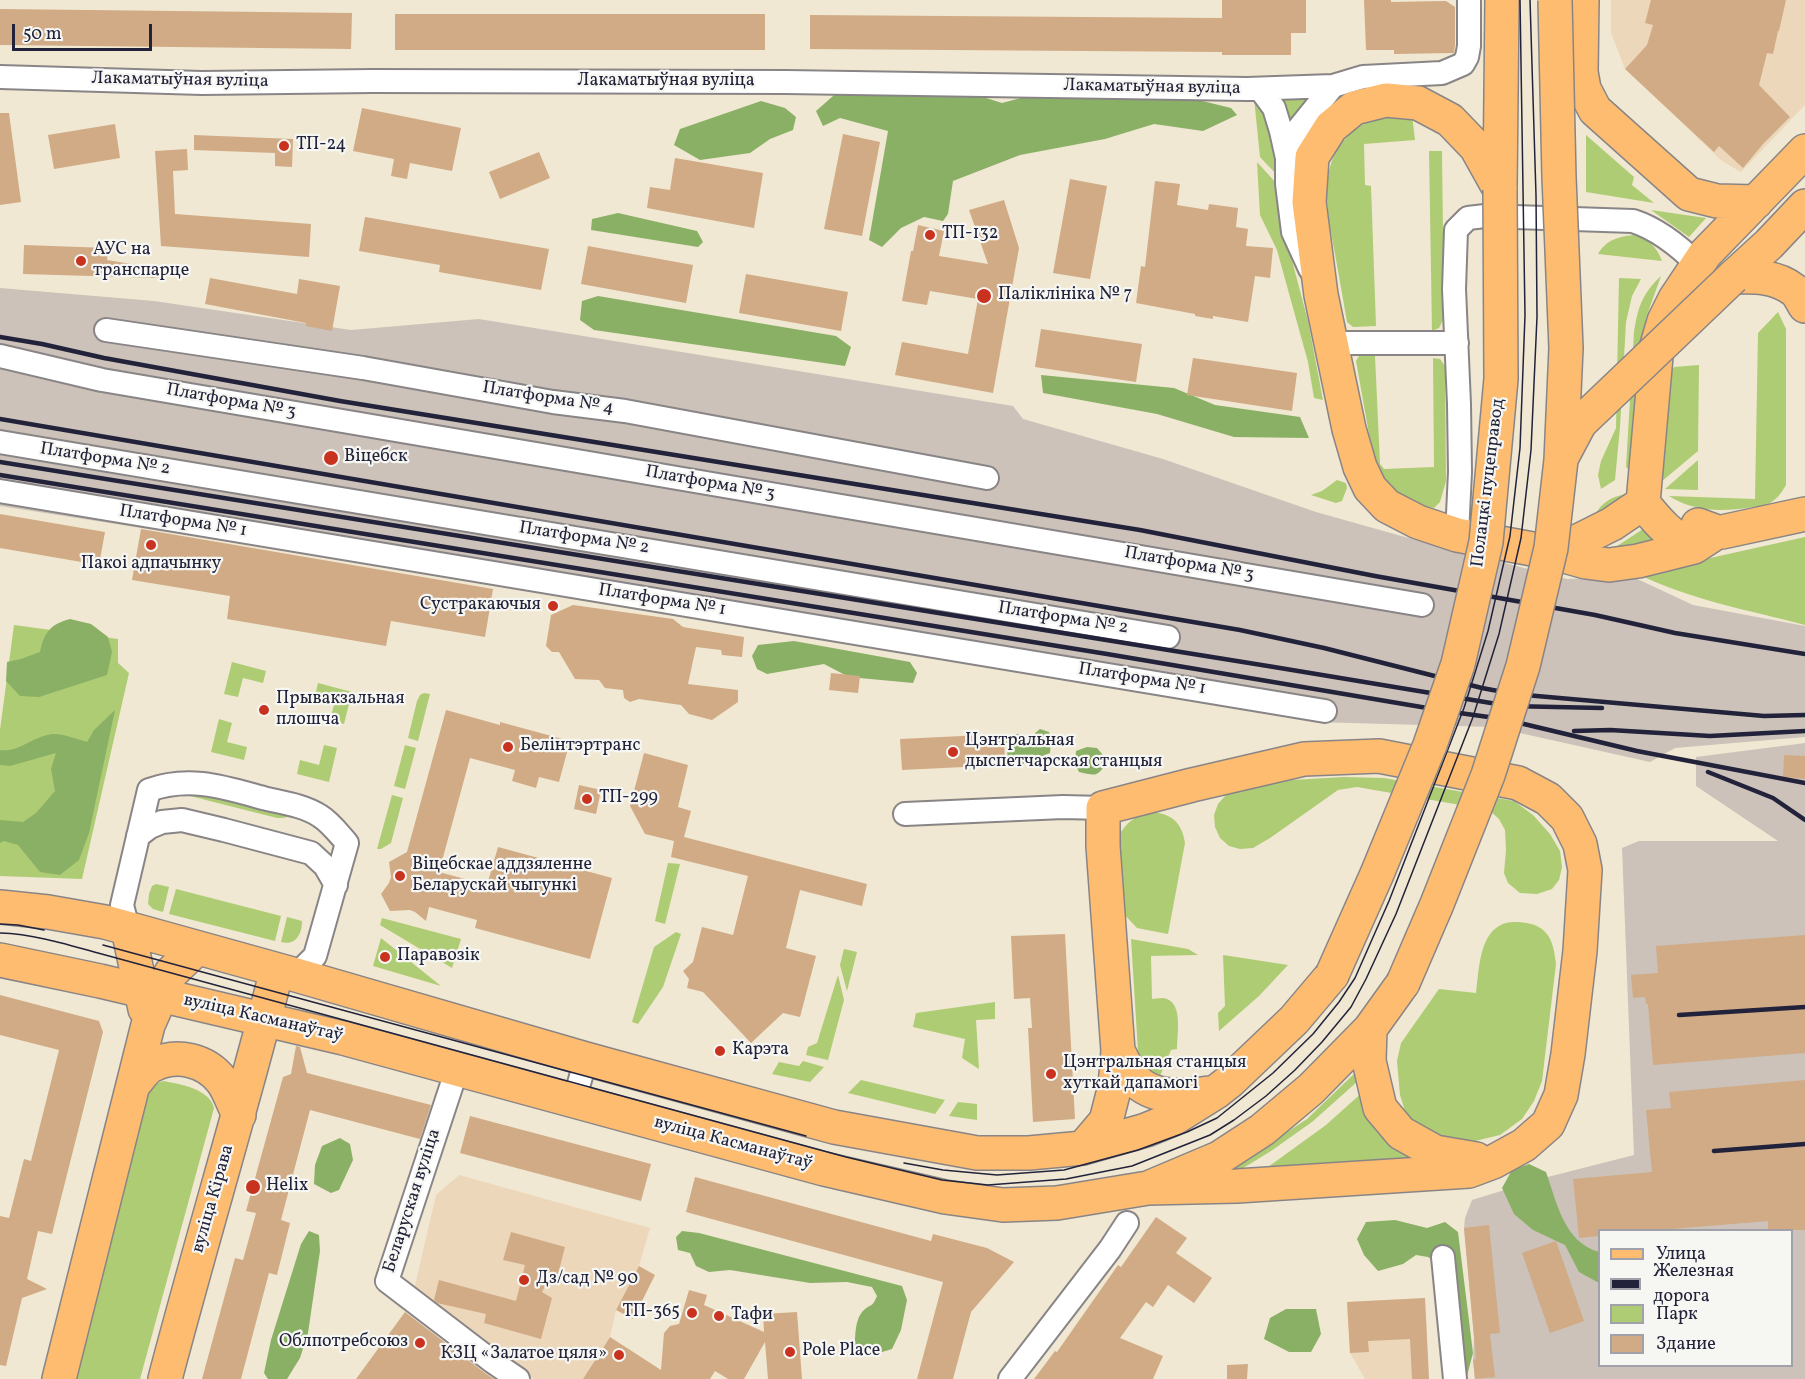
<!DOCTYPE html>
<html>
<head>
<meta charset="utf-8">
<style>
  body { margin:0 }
  #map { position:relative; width:1805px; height:1379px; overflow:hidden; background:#f0e8d2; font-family:Vollkorn,serif }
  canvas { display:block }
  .legend { position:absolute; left:1598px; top:1229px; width:195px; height:138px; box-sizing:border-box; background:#f6f6f2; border:2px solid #a1a1a9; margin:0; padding:8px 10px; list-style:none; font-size:18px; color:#22223b }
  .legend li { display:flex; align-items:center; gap:12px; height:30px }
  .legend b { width:30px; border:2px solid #a1a1a9 }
  .scale { position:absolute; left:12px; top:24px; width:140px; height:27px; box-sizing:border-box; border:3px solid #22223b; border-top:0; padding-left:8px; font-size:18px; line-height:21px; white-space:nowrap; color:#22223b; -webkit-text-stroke:4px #f6f6f2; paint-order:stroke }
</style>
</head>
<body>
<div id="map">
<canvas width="1805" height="1379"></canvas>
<ul class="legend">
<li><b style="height:8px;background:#febc70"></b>Улица</li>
<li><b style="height:8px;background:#22223b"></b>Железная дорога</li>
<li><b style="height:16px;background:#aecc73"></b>Парк</li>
<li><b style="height:16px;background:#d0ab86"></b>Здание</li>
</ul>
<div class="scale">50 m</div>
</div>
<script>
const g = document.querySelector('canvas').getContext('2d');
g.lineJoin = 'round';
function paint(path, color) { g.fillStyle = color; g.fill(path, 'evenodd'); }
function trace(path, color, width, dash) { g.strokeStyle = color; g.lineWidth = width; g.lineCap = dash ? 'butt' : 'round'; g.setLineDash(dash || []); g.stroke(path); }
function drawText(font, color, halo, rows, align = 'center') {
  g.font = font + ' Vollkorn,serif'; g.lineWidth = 4.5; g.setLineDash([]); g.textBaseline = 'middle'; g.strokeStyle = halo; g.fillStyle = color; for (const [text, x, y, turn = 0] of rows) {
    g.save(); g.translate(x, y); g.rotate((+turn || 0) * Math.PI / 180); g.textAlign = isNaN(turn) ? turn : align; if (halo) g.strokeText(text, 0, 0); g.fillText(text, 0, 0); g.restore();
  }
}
paint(new Path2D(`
  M1611,0H1805V105L1741,172L1722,161L1625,69L1611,33Z
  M459,1175L650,1228L639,1266L616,1310L610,1337L583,1379H534L413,1294L436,1195Z
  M1425,1298L1429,1379H1365L1350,1353L1347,1302Z`), '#edd7bb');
paint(new Path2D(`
  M0,288L154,301L351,330L479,319L1013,406L1023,419L1163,459L1316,512L1419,541L1567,579L1631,576L1693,605L1805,626V737L1675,748L1650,762L1493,727L1315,722L482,581L0,506Z
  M1805,743V1379H1475L1473,1360L1474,1336L1464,1228L1465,1218L1472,1200L1540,1179L1634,1155L1622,848L1639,841H1778L1696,786V757ZM1600,1230H1792V1366H1600Z`), '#ccc2b9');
paint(new Path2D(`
  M1254,98L1269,118L1278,176L1260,157Z
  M1280,99L1313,100L1289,129Z
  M1412,115L1415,140L1364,144L1365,185L1371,186L1376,326L1353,327L1347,322C1343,299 1339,276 1335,254C1328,214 1316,168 1348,136C1358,126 1371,119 1384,117C1393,115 1403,115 1412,115Z
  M1586,135L1634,177L1632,185L1654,203L1586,192Z
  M1429,151H1442L1444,318L1439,328L1432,331Z
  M1257,162L1277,184L1285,234L1308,321L1323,400L1314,398L1308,362L1277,250L1260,215Z
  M1651,210L1706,218L1689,237Z
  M1633,235C1648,238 1657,247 1662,261L1598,254C1606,240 1618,237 1633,235Z
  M1661,276L1646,318L1633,474L1626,467L1634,332C1638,307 1642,294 1661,276Z
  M1619,278L1641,279L1632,296L1626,322L1620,427L1615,480L1601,489L1598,475L1601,461L1616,428Z
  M1778,312L1786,329V485C1782,492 1777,499 1770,503C1766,506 1758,506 1752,507C1724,512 1694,512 1669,496L1755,499L1758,333Z
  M1359,356H1375L1380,464L1384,469L1434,467L1433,358L1440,359L1445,366L1446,481L1440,502L1434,508L1419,505L1397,493L1383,477L1374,462L1356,361Z
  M1699,365L1698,451L1661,482L1665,382L1674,367Z
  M1698,460V490L1665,489Z
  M1337,480L1346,483L1347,488L1342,501L1336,503L1311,495L1322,491Z
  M1626,494L1622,504L1594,516C1602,502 1611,497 1626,494Z
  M1646,527L1668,546L1605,554Z
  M1805,537V625C1749,610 1690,600 1638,574Z
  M14,625L118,639V663L129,673L82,879L0,876V730Z
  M232,662L266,671L263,683L243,678L238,697L224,694Z
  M318,683L352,692L344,724L330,720L335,701L315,696Z
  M424,693L430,694L418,741L408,738L417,701L420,695Z
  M219,719L232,723L227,742L247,747L244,760L211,752Z
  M324,745L337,748L329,782L297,774L300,760L319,765Z
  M405,745L416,748L405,789L394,786Z
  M1344,777L1384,778L1514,801L1533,815L1550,834L1560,851L1562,867L1559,880L1552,889L1537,894L1520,893L1508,883L1504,873L1506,850L1505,830L1499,819L1489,810L1357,787L1338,790L1270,838L1253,848L1240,849L1229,846L1220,838L1215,827L1214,815L1218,804L1226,795L1239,791L1292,780Z
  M192,790L297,814L283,818H277L190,796Z
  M392,795L403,798L391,843L381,849H377Z
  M1150,812C1171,813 1182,822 1185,843L1168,934L1137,928L1122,912L1119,835C1127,822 1135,816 1150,812Z
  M668,863L680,864L665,924L655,921Z
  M156,884L169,887L163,912L153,909L148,904L149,894L152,886Z
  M176,889L281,916L275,941L169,914Z
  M287,917L302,921C302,934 296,946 281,942Z
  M382,918L461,939L452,968L380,925Z
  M1518,922C1547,924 1553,937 1556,964L1542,1081L1534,1101L1522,1119L1500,1135L1475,1141L1450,1139L1426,1131L1406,1114L1400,1095L1397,1061L1401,1043L1439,989L1476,993C1479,971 1479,933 1503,924C1508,922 1513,922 1518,922Z
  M676,932L681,934L663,987L638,1024L632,1022L654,947Z
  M381,938L441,986L373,966Z
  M1131,939L1188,949L1198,955L1151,956L1152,999C1157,999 1162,997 1167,999C1183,1005 1177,1035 1177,1049L1171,1050L1160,1076C1145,1071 1143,1066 1138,1051Z
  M844,949L857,952L847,991L840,965Z
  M1223,955L1288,965L1259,996L1219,1031L1218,1013L1225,1006Z
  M838,975L844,1000L828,1060L806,1055L808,1047L817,1043Z
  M995,1002V1019L976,1020L979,1069L962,1058L965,1039L913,1027L916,1013Z
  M803,1061L824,1067L810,1082L772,1074L779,1062L799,1066Z
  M1356,1072L1358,1081L1312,1122L1271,1151L1222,1181L1209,1183L1307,1119Z
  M861,1080L945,1100L935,1114L848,1093Z
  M163,1081C180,1084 210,1089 214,1108L140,1379H74L149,1091L152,1085Z
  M1365,1090L1439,1163L1257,1175L1326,1125Z
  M958,1102L977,1104V1120L949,1116Z`), '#aecc73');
paint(new Path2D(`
  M1066,86L1186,97L1231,108L1237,115L1203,131L1154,124L1105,139L1020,155L953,181L948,214L943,221L924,217L901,228L882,247L869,240L888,131L840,118L823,126L816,111L841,89L964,91L1002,103Z
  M761,101L785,108L796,117L793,130L770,139L750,153L700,160L674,145L680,129Z
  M618,213L697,231L703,242L698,247L591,230L592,219Z
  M598,296L836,336L851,347L845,366L594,330L580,320L582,301Z
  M1041,375L1174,388L1215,405L1300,417L1309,438L1234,437L1157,414L1043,393Z
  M70,619L91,624L108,637L112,652L107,675L39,697L20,696L6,681L7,662L21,659L40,652C44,632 51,624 70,619Z
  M794,641L910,662L917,673L913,683L849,677L824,664L767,674L757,669L752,656L758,645Z
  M115,710L89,833L79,860L60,875L40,872L18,845L4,841L0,843V820L23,822L36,813L55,791L51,769L56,753L10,766L0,765V750C19,753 34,735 54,734C64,734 77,739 87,742L94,730Z
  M1040,729L1049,732L1051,740L1050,753L1023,764L1008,760L1006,739L1013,734H1020L1023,742L1028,745L1033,743L1035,733Z
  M1087,747L1097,748L1103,755L1105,765C1097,778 1093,775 1079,772L1075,764L1076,751Z
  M340,1138L350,1144L353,1160L339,1190L331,1193L314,1184L315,1165L322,1146Z
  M1529,1164L1546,1172C1557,1203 1564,1242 1599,1252V1283L1579,1272L1565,1245L1533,1230L1514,1214L1502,1188L1512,1170Z
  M1395,1220L1427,1228L1445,1222L1458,1232L1473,1353L1467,1376L1456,1373L1447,1270L1428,1257L1416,1255L1403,1264L1378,1271L1364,1255L1357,1239L1366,1222Z
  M309,1231L319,1235L320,1251L308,1333L300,1358L287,1379H268L264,1373L271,1340L301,1244Z
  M682,1231L699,1233L902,1286L907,1300L901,1330L892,1349L882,1352L855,1347C855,1336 855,1318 864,1310C872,1303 872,1308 877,1296L872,1287L847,1282L810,1283L730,1270L709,1272L696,1266L690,1253L678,1250L676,1237Z
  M1286,1309H1316L1321,1334L1311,1352H1289L1264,1339L1270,1318Z`), '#8ab065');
paint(new Path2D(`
  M1222,0H1306V33H1291V55H1222V52L810,49V15L1222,18Z
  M1364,0H1391V2L1446,1L1455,7V45L1454,53L1394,54V50H1366Z
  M1651,0H1786L1779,31H1778L1773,54L1767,53L1759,85L1790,117L1763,144L1743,168L1719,146L1714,152L1625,69L1647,45L1653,25L1645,23Z
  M0,9L352,13L351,49L0,45Z
  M395,14H765V50H395Z
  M362,108L461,128L452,171L410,163L407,179L391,176L394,159L353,151Z
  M0,113H9L21,202L0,205Z
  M115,124L120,158L54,169L48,135Z
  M843,134L880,142L862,236L824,229Z
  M194,135L293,139L292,167L275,166V153L194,150Z
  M187,149L188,170L173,171L175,214L311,224L309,257L161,246L155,151Z
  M539,152L550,178L500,199L489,172Z
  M675,158L763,173L754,228L647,208L650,187L670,190Z
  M1070,179L1107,186L1090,279L1053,273Z
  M1155,181L1180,184L1177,205L1208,210L1209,204L1238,208L1236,227L1248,229L1246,246L1273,248L1270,278L1255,276L1248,322L1213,316V319L1195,316V314L1136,303L1141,266L1145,267Z
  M1004,200L1019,248L993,393L895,375L902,342L968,354L978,299L930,291L927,305L902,301L911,251H913L918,225L944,231L939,256L988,264L969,210Z
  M365,217L549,249L541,290L439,272L440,265L359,251Z
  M24,245L108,248L107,260L161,269L160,278L23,274Z
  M588,246L693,265L686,303L581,284Z
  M746,274L848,292L841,331L739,313Z
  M210,278L297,294L299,279L340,286L332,331L306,326V323L205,304Z
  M1041,329L1142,344L1136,382L1035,367Z
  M1193,358L1297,373L1292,411L1187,395Z
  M0,514L105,532L99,565L0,548Z
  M141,529L493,589L485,637L391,621L386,646L227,619L230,596L132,580Z
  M573,605L673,619L683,627L744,637L742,657L722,655L721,650L696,647L688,684L738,690V702L712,720L689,714L681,705L639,699L630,702L624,698L623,690L605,688L599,680L575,679L559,652H552L546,646L551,615Z
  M831,673L860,676L858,693L829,690Z
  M446,710L500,725V722L570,741L559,782L539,777L536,788L512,781L515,770L470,758L439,872L487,885L498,847L612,878L590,959L475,928L477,920L429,907L426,921L415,912L410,910L390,911L381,894L389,883L391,877L389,862L407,852Z
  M1004,734L1005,765L902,770L900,739Z
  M644,753L688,765L678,807L691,811L684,837L867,884L862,906L800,890L786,948L816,956L800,1017L783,1013L751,1043L703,992L687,988L689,979L683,971L693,962L702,927L733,935L748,876L671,857L674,841L645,834L630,806Z
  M1784,755L1805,756V779L1783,777Z
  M579,785L601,790L596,814L574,809Z
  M1065,934L1075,1119L1033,1122L1028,1028H1032L1030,998L1014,999L1011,936Z
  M1805,935V1053L1653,1065L1648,1004H1646L1645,997L1633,998L1631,975L1658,973L1656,946Z
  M0,995L99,1021L103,1032L52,1234L38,1231L27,1279L47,1289L22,1298L6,1366L0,1365V1216L9,1218L24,1159L31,1161L59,1050L0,1035Z
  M296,1046L300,1047L307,1073L431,1105L420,1139L310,1110L281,1220L290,1223L277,1275L269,1273L241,1379H202L235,1258L243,1260L256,1213L246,1211L283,1077L291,1074Z
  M1805,1080V1230H1768V1221L1660,1230H1599V1236L1579,1238L1573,1179L1652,1172L1646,1110L1671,1108L1669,1092Z
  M470,1116L651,1164L641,1201L460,1153Z
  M695,1177L931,1241L933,1234L987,1248L1014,1262L971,1312L953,1379H917L943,1282L686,1212Z
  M1156,1217L1187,1238L1176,1253L1212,1278L1194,1303L1168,1285L1153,1307L1146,1302L1120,1338L1163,1356L1153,1379H1034L1055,1351L1057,1352L1118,1265L1121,1267Z
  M1489,1225L1500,1333L1490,1334L1495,1377L1475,1379L1473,1360L1476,1359L1464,1228Z
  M511,1232L565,1247L557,1278L551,1275L542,1292L552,1298L541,1339L484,1323L486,1314L437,1303L434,1300L439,1280L516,1301L525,1265L503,1260Z
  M1556,1241L1584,1321L1550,1333L1522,1253Z
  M639,1266L655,1275L633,1319L616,1310Z
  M689,1290L707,1295L704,1305L764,1332L763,1314L797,1312L802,1379H768L765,1342L744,1379H728L715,1371L710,1379H583L610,1337L661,1370L664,1333L670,1326L679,1324Z
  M1425,1298L1429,1379H1412L1410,1339L1368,1341L1369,1352L1350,1353L1347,1302Z
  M405,1312L485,1373L494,1379H356Z
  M1248,1364L1247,1379H1227V1365Z`), '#d0ab86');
const street = new Path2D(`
  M0,77L202,83L372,81L786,82L1247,89L1333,86L1363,77L1442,73L1463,64L1467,57L1469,46V0
  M1260,89L1274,108L1281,131L1287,158V184L1293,232L1310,269
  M1287,158L1299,128L1333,86
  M106,330L363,368L553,402L625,411L987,478
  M1332,343H1457
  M0,356L102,380L1422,605
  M0,442L1168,637
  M0,491L1325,711
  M1457,535L1460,472L1459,404L1454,289L1456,230L1468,218L1485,216L1633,221C1658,229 1679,246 1698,265
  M905,814L1063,807L1103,808
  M138,836L150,827L162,822L182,820L224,830L311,853L325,866L336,885
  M128,929L122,905L149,790C191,775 226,788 267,799C285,803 305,806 320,816C330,822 339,834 347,843L315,956L296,975
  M457,1069L387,1281L493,1362L518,1379
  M574,1101L586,1059
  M1443,1257L1455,1379
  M1010,1379L1110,1249L1127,1223`);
const primary = new Path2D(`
  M1582,0L1581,72L1584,89L1595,110L1689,194L1717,201L1756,202
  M1500,188L1502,0
  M1500,190L1476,147L1450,120L1418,103L1386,100L1354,108L1331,127L1312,157L1309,202L1321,295L1349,429L1360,467L1370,488L1387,506L1418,522L1457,535L1554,553L1586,562L1609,565L1638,561L1694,547L1717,532
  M1733,277L1769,244L1805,206
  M1733,277C1754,276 1776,276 1794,290C1798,293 1802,301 1805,306
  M1698,525L1717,532H1722L1805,514
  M1694,547C1671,537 1658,522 1643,503L1657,345L1664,321L1675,299L1705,254L1805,151
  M1554,553L1612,524L1643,503
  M0,907L48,912L105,922L296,975L586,1059L834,1127L977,1153H1029L1083,1148L1146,1130L1173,1119L1216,1092L1230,1081L1294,1020L1332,975
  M128,929L145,1009
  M0,960L100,981L343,1038L824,1169L945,1197L1003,1205L1057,1203L1148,1188L1219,1158L1262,1130L1311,1089L1370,1029L1403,983
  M1370,1029L1369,1061L1380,1108L1401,1133L1435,1152L1476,1159
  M1118,1051C1123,1060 1128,1073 1135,1080C1156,1101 1186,1095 1212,1093
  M133,1085C139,1079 145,1068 153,1065C177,1053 206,1060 222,1081C229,1090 233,1104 239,1115
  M1083,1148L1106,1121L1115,1086L1118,1051L1103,846V808L1192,785L1304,759L1379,756L1518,783L1548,799L1567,818L1580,844L1585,870L1580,951L1568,1054L1561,1095L1548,1124L1524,1145L1493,1162L1469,1171L1237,1186L1148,1188
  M59,1379L148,1025L171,973L197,948
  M165,1379C201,1242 242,1107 277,970`);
trace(street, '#898586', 26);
trace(primary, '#898586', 36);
trace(street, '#fff', 22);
trace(primary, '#febc70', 33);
trace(new Path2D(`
  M0,924L18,925L44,930
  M0,933C33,934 66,944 98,953L846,1157L942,1180L988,1185L1066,1179L1132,1166L1210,1135L1234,1120L1266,1096L1295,1070L1322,1042L1351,1007L1366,979L1396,914L1473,717L1499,634L1521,538L1531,450L1537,317L1536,195L1530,0
  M103,945L806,1136
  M904,1163L943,1170L997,1175L1064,1170L1138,1150L1187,1132L1217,1118L1273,1073L1313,1034L1339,1002L1355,978L1389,901L1464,708L1488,631L1510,536L1520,448L1525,315L1520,0`), '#22223b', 1.5);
trace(new Path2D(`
  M0,337L42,344L104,358L340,401L1140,530L1375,576L1595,615L1675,633L1805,654
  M0,419L1240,630L1324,648L1482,688L1514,694L1764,716L1805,715
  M0,462L1274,667L1509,706L1602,708
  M0,475L1107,654L1445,711L1503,719L1637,751L1805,783
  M1574,731L1610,730L1710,736L1805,731
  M1708,772L1773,798L1805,820
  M1679,1015L1805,1007
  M1714,1151L1805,1144`), '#22223b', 4.5);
const primaryBridge = new Path2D(`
  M1563,455L1580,423L1733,277
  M1332,975L1377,874L1430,745L1458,664L1486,542L1501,379L1500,190
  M1403,983L1437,904L1488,775L1523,666L1551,548L1561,460L1566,348L1559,177L1555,0`);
trace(primaryBridge, '#898586', 36, []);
trace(primaryBridge, '#febc70', 33);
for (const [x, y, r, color] of [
  [284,146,6,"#c8321e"],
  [930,235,6,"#c8321e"],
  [81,261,6,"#c8321e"],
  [984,296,8,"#c8321e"],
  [331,458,8,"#c8321e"],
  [151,545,6,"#c8321e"],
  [553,606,6,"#c8321e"],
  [264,710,6,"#c8321e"],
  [508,747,6,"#c8321e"],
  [953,752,6,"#c8321e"],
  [587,799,6,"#c8321e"],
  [400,876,6,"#c8321e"],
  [385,957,6,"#c8321e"],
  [720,1051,6,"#c8321e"],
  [1051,1074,6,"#c8321e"],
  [253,1187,8,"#c8321e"],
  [524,1280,6,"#c8321e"],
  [692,1313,6,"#c8321e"],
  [719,1316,6,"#c8321e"],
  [420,1343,6,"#c8321e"],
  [790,1352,6,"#c8321e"],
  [619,1355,6,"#c8321e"]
]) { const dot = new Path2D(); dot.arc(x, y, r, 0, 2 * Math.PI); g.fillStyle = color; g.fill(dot); trace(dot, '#f6f6f2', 2); }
drawText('18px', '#22223b', '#f6f6f2', [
  ["Лакаматыўная вуліца",180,81,1],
  ["Лакаматыўная вуліца",666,82],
  ["Лакаматыўная вуліца",1152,88,1],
  ["Платформа № 4",548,399,9],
  ["Платформа № 3",231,402,10],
  ["Платформа № 2",105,460,9],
  ["Полацкі пуцеправод",1489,483,-83],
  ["Платформа № 3",710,484,10],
  ["Платформа № 1",183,522,9],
  ["Платформа № 2",584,539,9],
  ["Платформа № 3",1189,565,10],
  ["Платформа № 1",662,601,9],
  ["Платформа № 2",1063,619,9],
  ["Платформа № 1",1142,680,9],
  ["вуліца Касманаўтаў",263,1019,13],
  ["вуліца Касманаўтаў",733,1144,15],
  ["вуліца Кірава",214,1199,-74],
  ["Беларуская вуліца",413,1201,-72]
]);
drawText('18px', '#22223b', '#f6f6f2', [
  ["ТП-24",296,146],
  ["ТП-132",942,235],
  ["АУС на",93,251],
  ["транспарце",93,272],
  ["Паліклініка № 7",998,296],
  ["Віцебск",344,458],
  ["Пакоі адпачынку",151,565,"center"],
  ["Сустракаючыя",541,606,"right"],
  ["Прывакзальная",276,700],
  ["плошча",276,721],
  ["Цэнтральная",965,742],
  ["дыспетчарская станцыя",965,763],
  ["Белінтэртранс",520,747],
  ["ТП-299",599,799],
  ["Віцебскае аддзяленне",412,866],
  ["Беларускай чыгункі",412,887],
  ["Паравозік",397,957],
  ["Карэта",732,1051],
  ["Цэнтральная станцыя",1063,1064],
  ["хуткай дапамогі",1063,1085],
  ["Helix",266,1187],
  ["Дз/сад № 90",536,1280],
  ["ТП-365",680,1313,"right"],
  ["Тафи",731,1316],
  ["Облпотребсоюз",408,1343,"right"],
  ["Pole Place",802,1352],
  ["КЗЦ «Залатое цяля»",607,1355,"right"]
], 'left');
</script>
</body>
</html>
